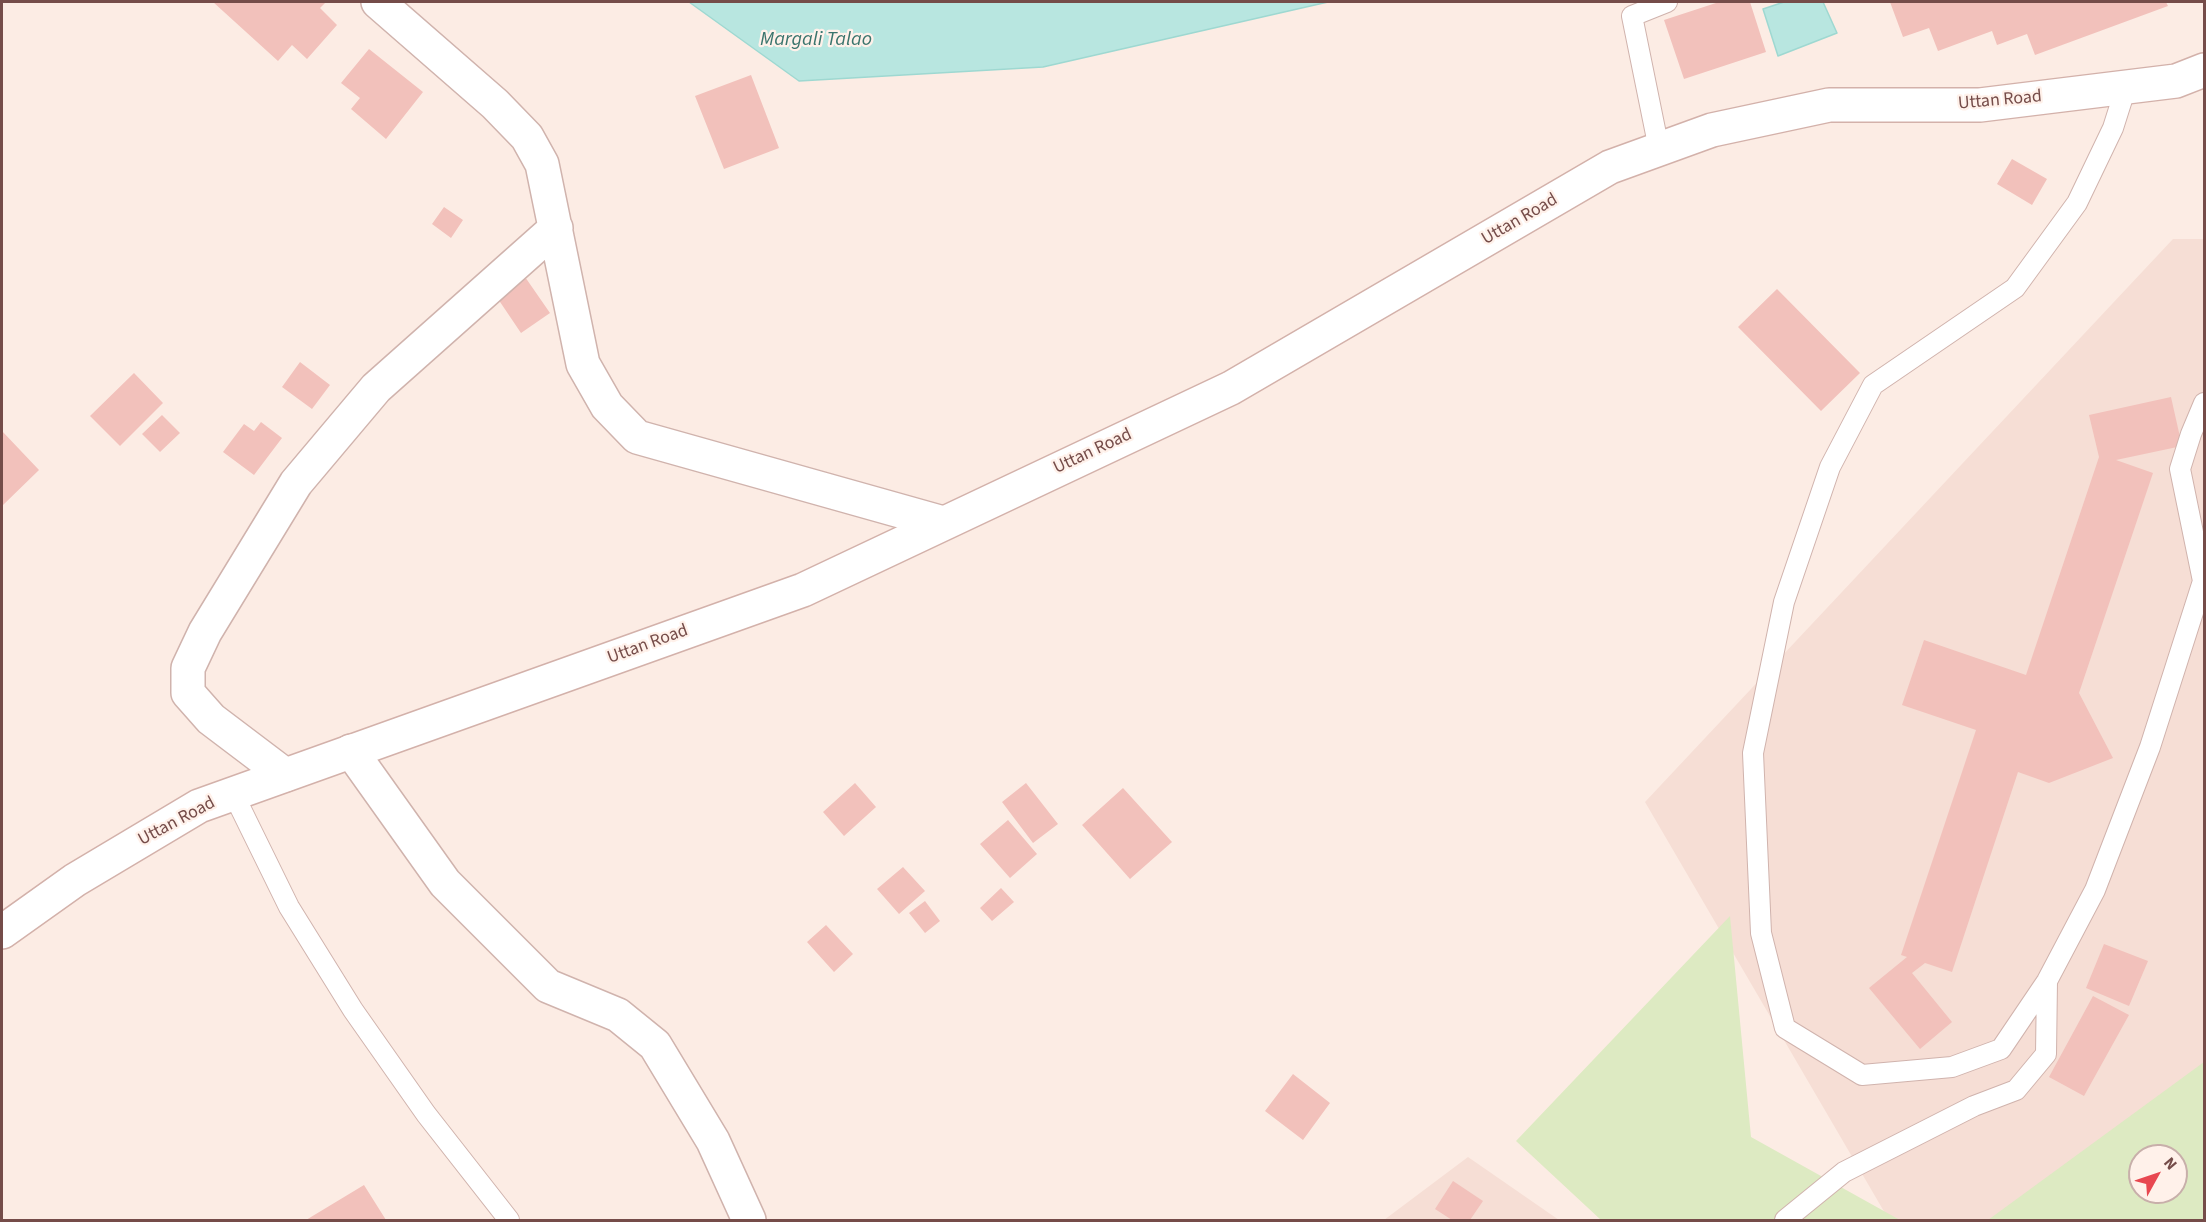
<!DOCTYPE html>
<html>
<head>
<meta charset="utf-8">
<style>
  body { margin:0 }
  #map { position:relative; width:2206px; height:1222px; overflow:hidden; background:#fcece4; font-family:"Source Sans 3",sans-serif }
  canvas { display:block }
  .frame { position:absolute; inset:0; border:3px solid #754c49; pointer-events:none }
  .north { position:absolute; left:2128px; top:1144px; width:60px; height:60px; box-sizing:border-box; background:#fff1ea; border:2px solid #c8afaa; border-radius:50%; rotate:50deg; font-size:16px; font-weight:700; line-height:24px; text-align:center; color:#754c49 }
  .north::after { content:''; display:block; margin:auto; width:21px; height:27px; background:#e84750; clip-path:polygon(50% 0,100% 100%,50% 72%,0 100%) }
</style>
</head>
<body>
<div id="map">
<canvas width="2206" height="1222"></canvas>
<div class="frame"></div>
<div class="north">N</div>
</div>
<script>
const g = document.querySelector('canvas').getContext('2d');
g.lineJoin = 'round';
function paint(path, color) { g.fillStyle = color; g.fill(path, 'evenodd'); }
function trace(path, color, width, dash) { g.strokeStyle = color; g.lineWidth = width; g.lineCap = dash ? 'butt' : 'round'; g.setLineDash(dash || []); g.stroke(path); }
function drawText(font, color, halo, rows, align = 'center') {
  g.font = font + ' "Source Sans 3",sans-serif'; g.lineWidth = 4.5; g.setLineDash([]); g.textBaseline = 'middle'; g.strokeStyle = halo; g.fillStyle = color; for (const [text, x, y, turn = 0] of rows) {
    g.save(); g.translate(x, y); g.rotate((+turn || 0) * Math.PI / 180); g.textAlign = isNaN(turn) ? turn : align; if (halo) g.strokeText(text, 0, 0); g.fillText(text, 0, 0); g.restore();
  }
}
paint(new Path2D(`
  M2173,239H2204V1220H1889L1645,802ZM2140,1156H2176V1192H2140Z
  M1468,1157L1559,1220H1384Z`), '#f6ded5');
paint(new Path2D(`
  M1730,916L1751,1137L1900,1220H1601L1516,1141Z
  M2204,1062V1220H1988ZM2140,1156H2176V1192H2140Z`), '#ddeac2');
const water = new Path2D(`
  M689,2H1328L1043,67L799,81Z
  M1784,2H1823L1837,33L1778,56L1763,9Z`);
paint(water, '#b8e6e0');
trace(water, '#9ed8d1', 1.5);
paint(new Path2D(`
  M213,2H326L320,8L337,25L307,59L292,45L278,61Z
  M1719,2H1750L1766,52L1684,79L1664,20Z
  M1890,2H2166L2168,6L2035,55L2027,34L1997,45L1992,31L1938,51L1929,28L1903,37Z
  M369,49L423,92L386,139L351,109L360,98L341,83Z
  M751,75L779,148L724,169L695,96Z
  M2012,159L2047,179L2032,205L1997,184Z
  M444,207L463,220L451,238L432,224Z
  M523,274L550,313L521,333L494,293Z
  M1777,289L1860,373L1821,411L1738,327Z
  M300,362L330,385L312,409L282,387Z
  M134,373L163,403L120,446L90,416Z
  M2171,397L2182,446L2116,460L2153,473L2079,693L2113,758L2049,783L2018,772L1952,972L1925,963L1912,973L1952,1022L1920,1049L1869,988L1907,957L1901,955L1976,730L1902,705L1924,640L2026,675L2099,457L2089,415Z
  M162,415L180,433L160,452L142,434Z
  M261,422L282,438L254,475L223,452L244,424L254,431Z
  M2,431L39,470L2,506Z
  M855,783L876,807L844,836L823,812Z
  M1026,783L1058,824L1033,843L1002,802Z
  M1123,788L1172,842L1130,879L1082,825Z
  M1008,820L1037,854L1010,878L980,844Z
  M903,867L925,891L899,914L877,889Z
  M1001,888L1014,902L992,921L980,908Z
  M925,901L940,921L925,933L909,913Z
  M826,925L853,954L834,972L807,942Z
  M2104,944L2148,961L2129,1006L2086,988Z
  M2093,996L2129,1015L2084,1096L2049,1077Z
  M1293,1074L1330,1103L1303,1140L1265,1111Z
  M1453,1181L1483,1201L1470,1220H1452L1435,1209Z
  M364,1185L386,1220H306Z`), '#f2c1bb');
const service = new Path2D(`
  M2126,87L2113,128L2077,203L2015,288L1873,385L1830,467L1784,602L1753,753L1761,933L1785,1028L1862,1075L1952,1067L2001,1049L2047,981L2095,890L2150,747L2203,581L2180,469L2191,434L2204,403
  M1659,149L1632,16L1667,2
  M233,793L289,907L353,1010L426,1114L509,1220
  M1785,1220L1844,1172L1974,1106L2016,1090L2046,1054L2047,981`);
const minor = new Path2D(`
  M378,2L495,104L527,137L542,164L583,364L607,406L637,437L943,523
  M351,751L445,883L548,986L618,1015L655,1045L713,1141L749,1220
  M285,775L211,719L188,693V668L205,632L296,483L376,388L556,228`);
const secondary = new Path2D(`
  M2,932L75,880L199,806L803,590L1231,388L1610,167L1712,130L1829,105H1980L2176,81L2204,70`);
trace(service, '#d0b3ad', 22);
trace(minor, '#d0b3ad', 36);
trace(secondary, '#d3b1aa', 36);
trace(service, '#fff', 20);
trace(minor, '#fff', 33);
trace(secondary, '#fff', 33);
drawText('18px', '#754c49', '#fff1ea', [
  ["Uttan Road",2000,101,-5],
  ["Uttan Road",1520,220,-30],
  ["Uttan Road",1093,452,-25],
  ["Uttan Road",648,645,-20],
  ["Uttan Road",177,822,-28]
]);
drawText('italic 20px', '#3a746d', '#fff1ea', [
  ["Margali Talao",816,41]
]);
</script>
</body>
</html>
